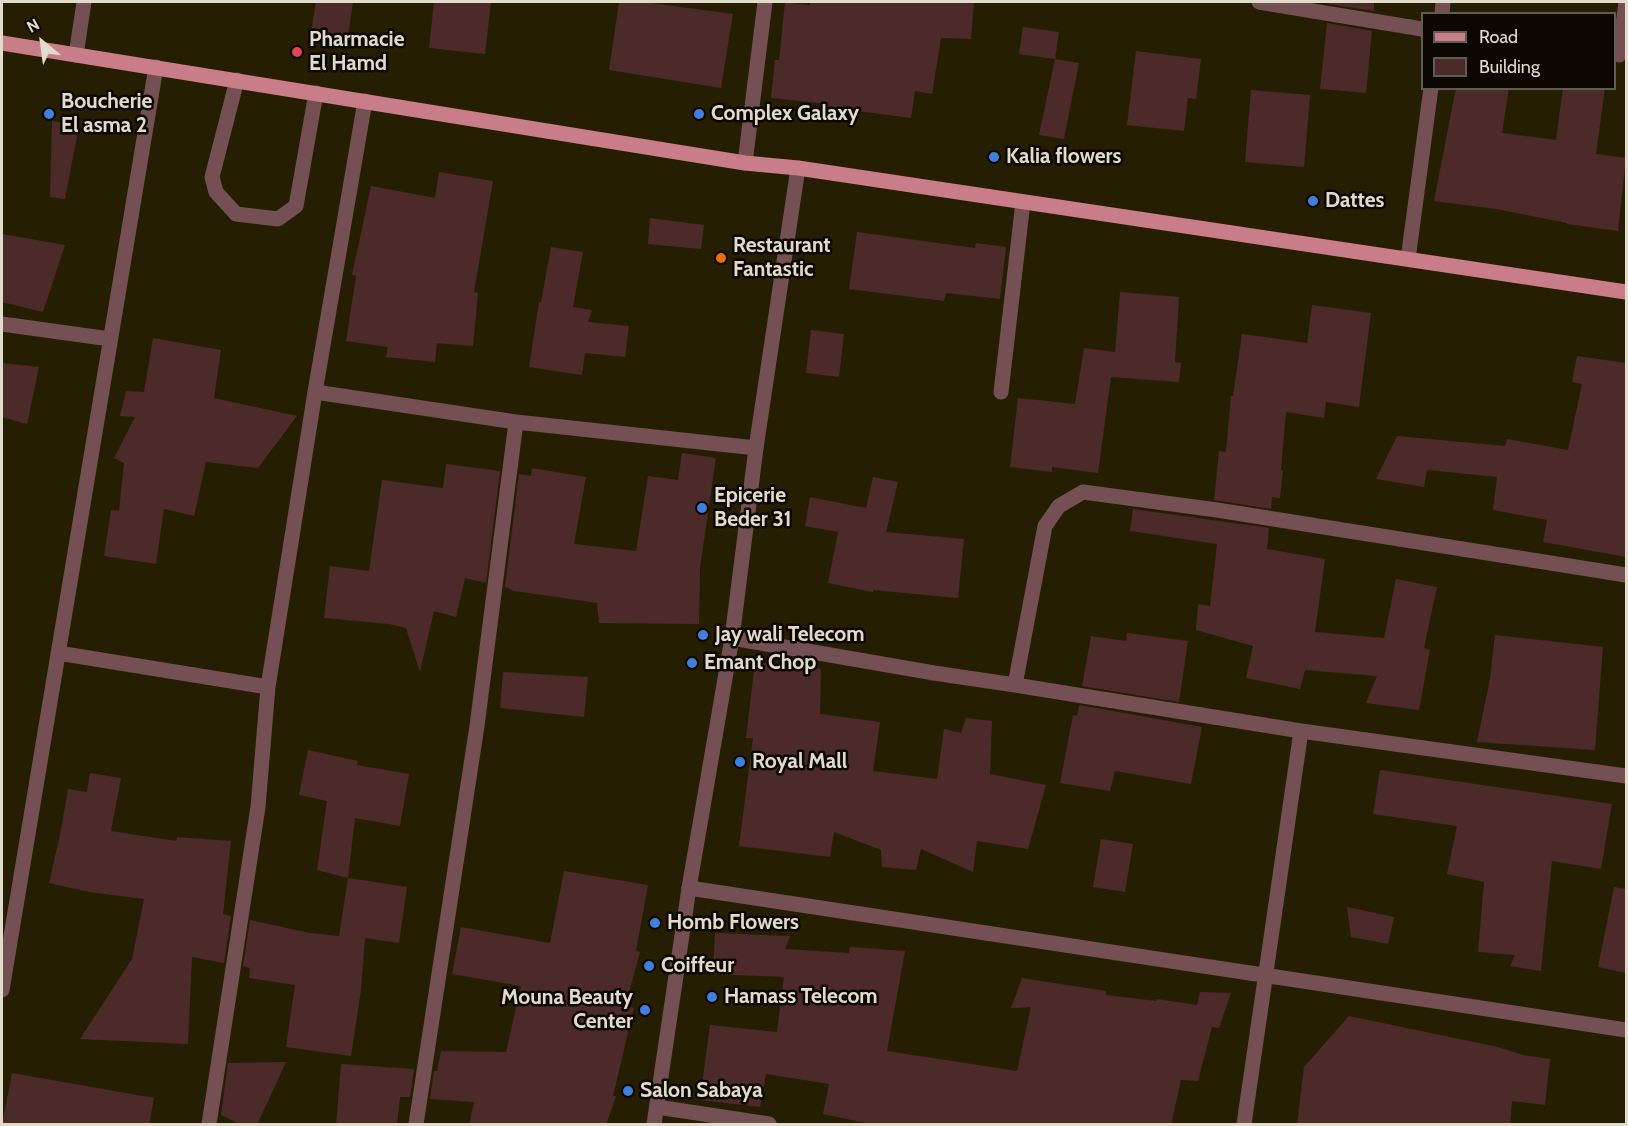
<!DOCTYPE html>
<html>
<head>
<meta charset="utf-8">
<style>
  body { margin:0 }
  #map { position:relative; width:1628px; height:1126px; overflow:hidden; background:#261e03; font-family:Cabin,sans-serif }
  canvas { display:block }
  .frame { position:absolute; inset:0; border:3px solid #e0dbcb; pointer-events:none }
  .legend { position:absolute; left:1421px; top:12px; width:195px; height:78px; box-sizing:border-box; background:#0c0801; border:2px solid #615c52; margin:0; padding:8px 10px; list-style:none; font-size:18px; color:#e0dbcb }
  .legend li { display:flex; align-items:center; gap:12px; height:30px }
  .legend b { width:30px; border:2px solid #615c52 }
  .north { position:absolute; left:12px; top:12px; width:60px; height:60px; -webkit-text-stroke:4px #0c0801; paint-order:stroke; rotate:331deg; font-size:16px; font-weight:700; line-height:24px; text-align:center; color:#e0dbcb }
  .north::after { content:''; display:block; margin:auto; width:21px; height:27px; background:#e0dbcb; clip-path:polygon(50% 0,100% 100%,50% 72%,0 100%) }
</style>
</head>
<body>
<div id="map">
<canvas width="1628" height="1126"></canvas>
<div class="frame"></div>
<ul class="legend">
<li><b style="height:8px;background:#c97d89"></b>Road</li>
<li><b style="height:16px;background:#4c2a29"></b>Building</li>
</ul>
<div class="north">N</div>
</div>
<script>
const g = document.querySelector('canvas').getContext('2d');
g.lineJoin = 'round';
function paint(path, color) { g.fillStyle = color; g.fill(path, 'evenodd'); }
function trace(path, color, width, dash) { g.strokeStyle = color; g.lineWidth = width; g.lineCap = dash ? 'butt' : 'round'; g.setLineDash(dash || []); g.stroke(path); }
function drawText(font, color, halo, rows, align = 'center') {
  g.font = font + ' Cabin,sans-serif'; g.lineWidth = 5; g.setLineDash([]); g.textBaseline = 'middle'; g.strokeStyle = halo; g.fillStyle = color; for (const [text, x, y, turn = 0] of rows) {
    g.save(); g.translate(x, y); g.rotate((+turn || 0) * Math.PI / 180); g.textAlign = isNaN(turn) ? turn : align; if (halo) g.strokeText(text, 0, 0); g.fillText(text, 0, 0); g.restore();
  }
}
paint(new Path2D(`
  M316,2H353L347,44L310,38Z
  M434,2H491L485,54L429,48Z
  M619,2H644L733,14L721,88L609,70Z
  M785,2L810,5V2H974L971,39L941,38L932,94L915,91L911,118L827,107L828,104L771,98L775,60H779Z
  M1329,2H1374V11L1329,4Z
  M1327,23L1372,31L1366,93L1320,89Z
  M1023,27L1059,32L1055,59L1019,54Z
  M1136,51L1201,59L1196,99L1188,98L1184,131L1127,125Z
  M1055,59L1079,63L1064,139L1039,135Z
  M1456,88H1509L1502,133L1556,140L1563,88H1605L1596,154L1626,158L1618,231L1567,224V223L1496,209L1434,201Z
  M1251,90L1310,95L1304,167L1245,162Z
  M52,121L79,126L65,199L50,197Z
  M439,172L493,181L474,292L478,293L473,346L437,343L435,362L386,357L388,347L346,341L356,276L352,275L371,186L435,198Z
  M650,218L704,225L701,249L648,244Z
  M857,232L975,248L976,243L1006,247L1000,299L946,293L944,301L849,289Z
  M2,234L65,245L43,312L2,302Z
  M551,247L583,252L573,307L592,310L588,322L629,326L625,357L585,353L582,375L529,367L539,302H541Z
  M1120,292L1179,297L1175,362L1181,363L1179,382L1111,377L1098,473L1052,467V472L1010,467L1018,398L1075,404L1084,348L1115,352Z
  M1312,305L1371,313L1359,407L1326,402L1324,418L1286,412L1281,470H1283L1280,498L1272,497L1271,509L1214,500L1219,451L1226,452L1231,396H1233L1242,334L1307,343Z
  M811,330L844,334L839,377L806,373Z
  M153,338L221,350L214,398L297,416L258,468L206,462L194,516L164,509L156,564L104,556L111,510L119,511L124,463L114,458L135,417L120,416L126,391L144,392Z
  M1577,356L1626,363V557L1543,542L1547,520L1493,510L1497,477L1427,470L1424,487L1376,479L1397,436L1505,446L1507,439L1568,450L1582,384L1572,382Z
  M2,363L39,367L27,424L2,417Z
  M682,453L716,458L700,568L699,624L599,623L597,603L515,591L505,587L519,474L531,476L532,468L586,477L574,544L636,551L648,476L678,480Z
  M446,464L500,471L486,583L465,578L456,617L434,611L420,672L406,628L389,624L324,618L330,566L369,571L382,480L443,488Z
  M873,477L898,482L886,532L964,539L958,598L873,590V592L828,583L838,532L805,526L810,497L866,508Z
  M1133,509L1269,528L1267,549L1325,559L1315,632L1384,638L1396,579L1437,587L1424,648L1430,650L1419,710L1366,703L1377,676L1305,670L1300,689L1246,678L1253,646L1196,630L1198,604L1210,606L1217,544L1130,531Z
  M1127,633L1188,641L1179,702L1082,686L1091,636L1126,641Z
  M1495,635L1603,647L1595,750L1477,742L1490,679Z
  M755,662L821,669L820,714L880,722L873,771L937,779L944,729L961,733L966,718L992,721L990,774L1046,785L1028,849L977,841L973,872L921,849L916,870L882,867L881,850L834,832L830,857L739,846L753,738H746Z
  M503,672L588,677L584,717L500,708Z
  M1079,705L1202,727L1191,784L1115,771L1110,791L1060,783L1073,715L1077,716Z
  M308,750L358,761L357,765L409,774L400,826L355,818L348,878L317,870L327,801L299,795Z
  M1380,770L1612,804L1601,869L1552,861L1541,971L1510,966L1515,955L1478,952L1484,882L1447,874L1457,826L1373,814Z
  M90,773L121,778L111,831L176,841L177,837L231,841L223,914L231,916L224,963L192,957L188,1044L80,1039L132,959L144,899L89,892L49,883L60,835L68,789L87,792Z
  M1101,839L1133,844L1125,892L1093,887Z
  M564,871L648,885L636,951L640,952L625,1007L634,1008L613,1096H616L606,1125H469L474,1102L430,1099L434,1071H437L441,1051L506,1052L521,986L452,974L461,927L550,943Z
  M348,878L407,887L399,943L365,938L361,990L351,1056L286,1047L295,985L249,978L250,968L243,966L250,920L310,933L339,936Z
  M1614,887L1626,889V973L1598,967Z
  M1347,907L1394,917L1388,944L1351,937Z
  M715,933L790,936L785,949L849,953L850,947L905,951L887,1051L1017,1071L1031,1007L1011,1008L1022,978L1106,991V995L1156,1001L1157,999L1197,1005L1200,992L1231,993L1219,1028L1212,1027L1198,1081L1181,1080L1171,1125H875L823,1114L829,1084L766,1074L760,1107L700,1100L710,1025L777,1032L784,977L713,974Z
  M1349,1016L1498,1047L1523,1055L1550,1059L1545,1105L1512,1101L1510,1125H1297L1304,1067Z
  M286,1062L257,1125H242L221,1115L228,1063Z
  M341,1064L414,1069L410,1097H400L397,1125H336Z
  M12,1073L154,1098L149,1125H2Z`), '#4c2a29');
trace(new Path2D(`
  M237,80L212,177L216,192L236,214L278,219L296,206L316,93`), '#744f54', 15);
trace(new Path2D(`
  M1259,2L1422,29
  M1442,14L1443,2
  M76,55L84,2
  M1619,55L1626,2
  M745,163L765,2
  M1408,259L1431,88
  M2,324L110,339
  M315,392L516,422L756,448
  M1001,392L1023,202
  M732,638L934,673L1015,685L1045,526L1059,506L1083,492L1217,510L1626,575
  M58,653L268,687
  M1015,685L1301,731L1626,776
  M689,888L1626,1030
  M2,990L156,67
  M657,1107L769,1124
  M209,1124L258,807L268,687L315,392L365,101
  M416,1124L477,726L516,422
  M1244,1124L1301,731`), '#744f54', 15);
trace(new Path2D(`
  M654,1124L689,888L732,638L756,448L798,168`), '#744f54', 15);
trace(new Path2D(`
  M2,43L745,163L798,168L1626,292`), '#c97d89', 15);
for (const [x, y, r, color] of [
  [297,52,6,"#e0444e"],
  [49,114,6,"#3f7fe0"],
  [699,114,6,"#3f7fe0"],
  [994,157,6,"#3f7fe0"],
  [1313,201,6,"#3f7fe0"],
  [721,258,6,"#e8710a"],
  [702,508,6,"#3f7fe0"],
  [703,635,6,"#3f7fe0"],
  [692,663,6,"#3f7fe0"],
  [740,762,6,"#3f7fe0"],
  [655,923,6,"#3f7fe0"],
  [649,966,6,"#3f7fe0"],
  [712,997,6,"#3f7fe0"],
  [645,1010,6,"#3f7fe0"],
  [628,1091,6,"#3f7fe0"]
]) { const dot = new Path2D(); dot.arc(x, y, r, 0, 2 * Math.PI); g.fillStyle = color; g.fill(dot); trace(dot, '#0c0801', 2); }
drawText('bold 21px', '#e0dbcb', '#0c0801', [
  ["Pharmacie",309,40],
  ["El Hamd",309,64],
  ["Boucherie",61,102],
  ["El asma 2",61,126],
  ["Complex Galaxy",711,114],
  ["Kalia flowers",1006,157],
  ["Dattes",1325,201],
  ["Restaurant",733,246],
  ["Fantastic",733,270],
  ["Epicerie",714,496],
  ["Beder 31",714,520],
  ["Jay wali Telecom",715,635],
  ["Emant Chop",704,663],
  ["Royal Mall",752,762],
  ["Homb Flowers",667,923],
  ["Coiffeur",661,966],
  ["Hamass Telecom",724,997],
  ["Mouna Beauty",633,998,"right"],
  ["Center",633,1022,"right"],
  ["Salon Sabaya",640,1091]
], 'left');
</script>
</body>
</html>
